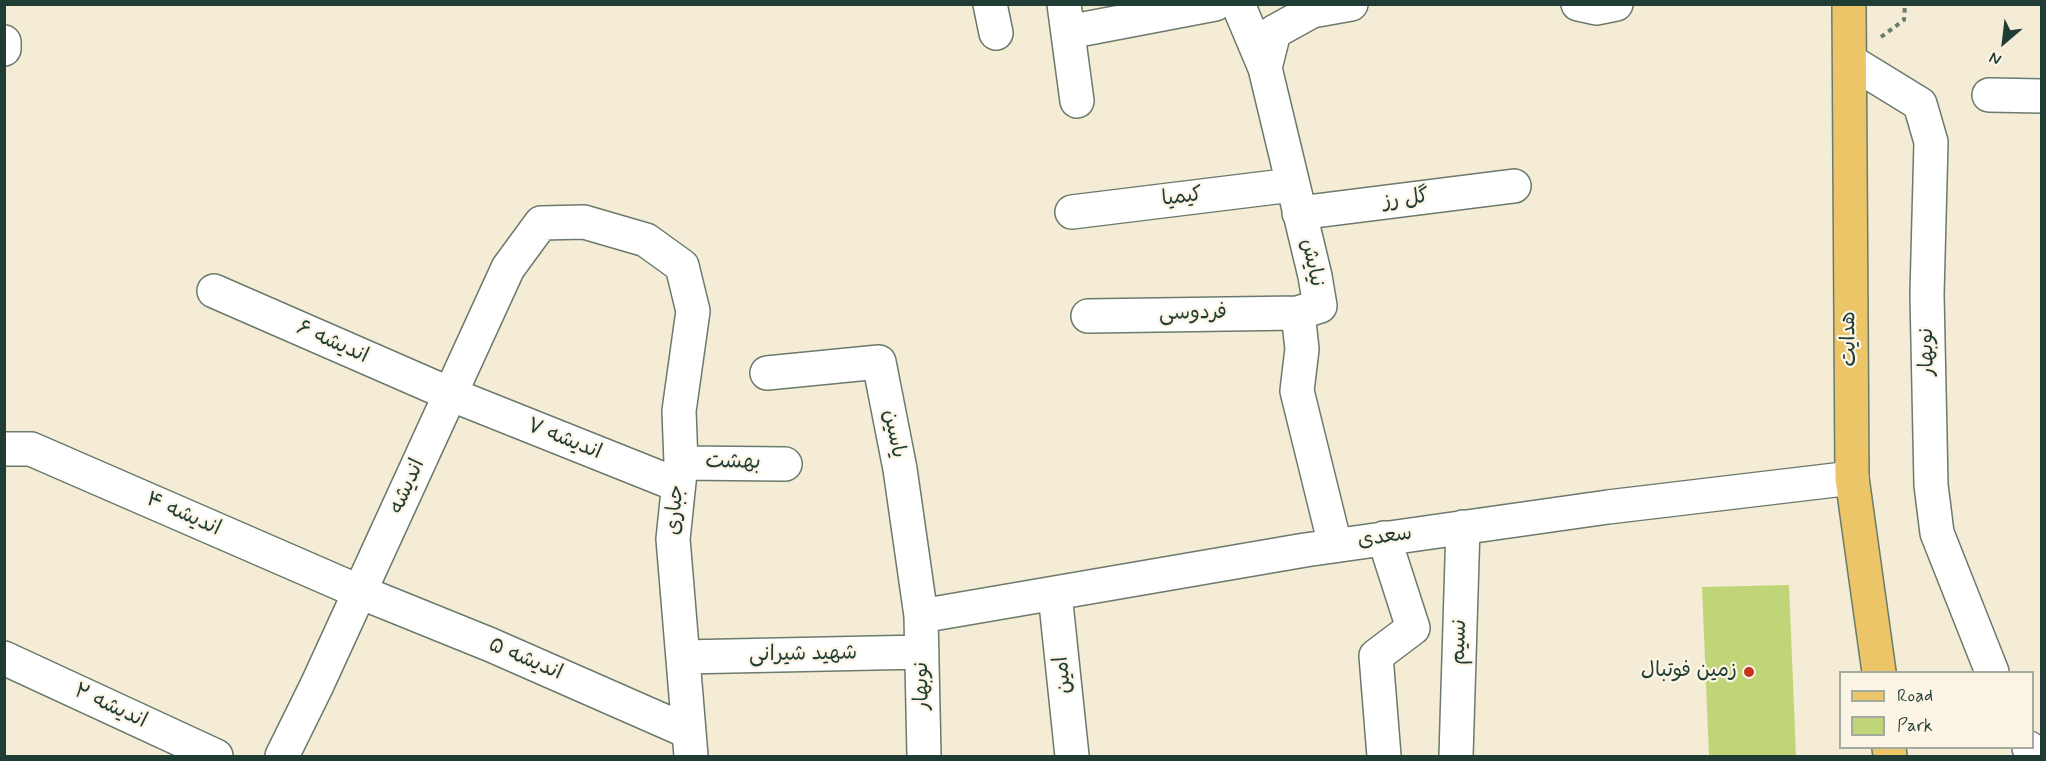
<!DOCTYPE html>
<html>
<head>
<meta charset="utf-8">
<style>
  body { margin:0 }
  #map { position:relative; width:2046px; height:761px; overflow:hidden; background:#f4ecd4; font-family:Mynerve,sans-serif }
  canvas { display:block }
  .frame { position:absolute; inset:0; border:6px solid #1f3d34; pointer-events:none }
  .legend { position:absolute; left:1839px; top:671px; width:195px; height:78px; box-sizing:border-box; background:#fcf5e5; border:2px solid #a4ab9e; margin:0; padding:8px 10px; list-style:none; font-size:18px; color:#1f3d34 }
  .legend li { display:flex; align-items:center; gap:12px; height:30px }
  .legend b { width:30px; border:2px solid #a4ab9e }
  .north { position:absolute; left:1974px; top:12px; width:60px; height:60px; -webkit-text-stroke:4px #fcf5e5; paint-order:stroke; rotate:208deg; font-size:16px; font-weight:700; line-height:24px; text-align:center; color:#1f3d34 }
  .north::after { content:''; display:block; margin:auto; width:21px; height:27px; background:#1f3d34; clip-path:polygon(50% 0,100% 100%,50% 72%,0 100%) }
</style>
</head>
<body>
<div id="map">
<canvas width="2046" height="761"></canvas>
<div class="frame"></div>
<ul class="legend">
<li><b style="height:8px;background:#edc569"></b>Road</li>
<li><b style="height:16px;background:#c0d478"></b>Park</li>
</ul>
<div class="north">N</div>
</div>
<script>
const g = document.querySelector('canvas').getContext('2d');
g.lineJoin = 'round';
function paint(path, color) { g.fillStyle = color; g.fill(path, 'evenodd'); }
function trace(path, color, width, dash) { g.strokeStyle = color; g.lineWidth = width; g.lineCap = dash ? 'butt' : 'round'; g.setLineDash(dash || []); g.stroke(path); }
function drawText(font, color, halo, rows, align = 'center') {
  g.font = font + ' Mynerve,"Playpen Sans Arabic",sans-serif'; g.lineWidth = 4.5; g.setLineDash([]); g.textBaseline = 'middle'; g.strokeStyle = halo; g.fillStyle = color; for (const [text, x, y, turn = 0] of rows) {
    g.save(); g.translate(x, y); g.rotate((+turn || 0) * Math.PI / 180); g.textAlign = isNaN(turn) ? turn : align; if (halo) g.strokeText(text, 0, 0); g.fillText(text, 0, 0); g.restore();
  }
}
paint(new Path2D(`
  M1789,585L1796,756H1709L1702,587Z`), '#c0d478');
const minor = new Path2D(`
  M990,4L996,33
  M1064,4L1077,101
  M1238,4L1265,68L1315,276L1320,306L1298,313L1302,349L1297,391L1335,545
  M1578,4L1596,8L1616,4
  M1068,32L1215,4
  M4,42V49
  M1850,61L1920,104L1931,142L1927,294L1931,485L1937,533L1992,672
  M1265,68L1274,32L1312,11L1351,4
  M1989,95L2042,96
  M1072,212L1292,185
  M1299,213L1514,186
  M214,291L450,394L678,485
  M1088,316L1298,313
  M767,373L879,362L900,469L921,616L924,756
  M4,449H31L360,592L491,645L689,732
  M681,463L785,464
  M1055,594L1072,756
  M921,616L1305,550L1608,507L1852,478
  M683,657L922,652
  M4,658L216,756
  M2029,748L2033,756
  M282,756L317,685L508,268L541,223L584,222L646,240L682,266L693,311L679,411L681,463L673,539L691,756
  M1384,756L1376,656L1413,628L1384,538
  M1456,756L1463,527`);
const major = new Path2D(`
  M1849,4L1852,478L1879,672
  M1889,748L1890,756`);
trace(minor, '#6a7a6c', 36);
trace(major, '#6a7a6c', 36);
trace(new Path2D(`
  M1881,37L1904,20L1905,4`), '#6a7a6c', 4, [4.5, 4.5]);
trace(minor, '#fff', 33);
trace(major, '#edc569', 33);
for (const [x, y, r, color] of [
  [1749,672,6,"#c8321e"]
]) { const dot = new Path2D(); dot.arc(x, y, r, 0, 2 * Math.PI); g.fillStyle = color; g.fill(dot); trace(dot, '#fcf5e5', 2); }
drawText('21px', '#1f3d34', '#fcf5e5', [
  ["کیمیا",1182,198,-7],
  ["گل رز",1406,200,-7],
  ["نیایش",1311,263,78],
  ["فردوسی",1193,314,-1],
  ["هدایت",1850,339,-91],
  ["اندیشه ۶",332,343,24],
  ["نوبهار",1928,352,-91],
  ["یاسین",893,434,79],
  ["اندیشه ۷",564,440,22],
  ["بهشت",733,463,1],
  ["اندیشه",408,487,-66],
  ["جباری",676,510,-86],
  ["اندیشه ۴",183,515,24],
  ["سعدی",1385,538,-8],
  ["نسیم",1460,642,-88],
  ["شهید شیرانی",803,655,-1],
  ["اندیشه ۵",525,660,23],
  ["امین",1064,675,-96],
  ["نوبهار",923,686,-91],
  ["اندیشه ۲",110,707,25]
]);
drawText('21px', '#1f3d34', '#fcf5e5', [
  ["زمین فوتبال",1737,672]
], 'right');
</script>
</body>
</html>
